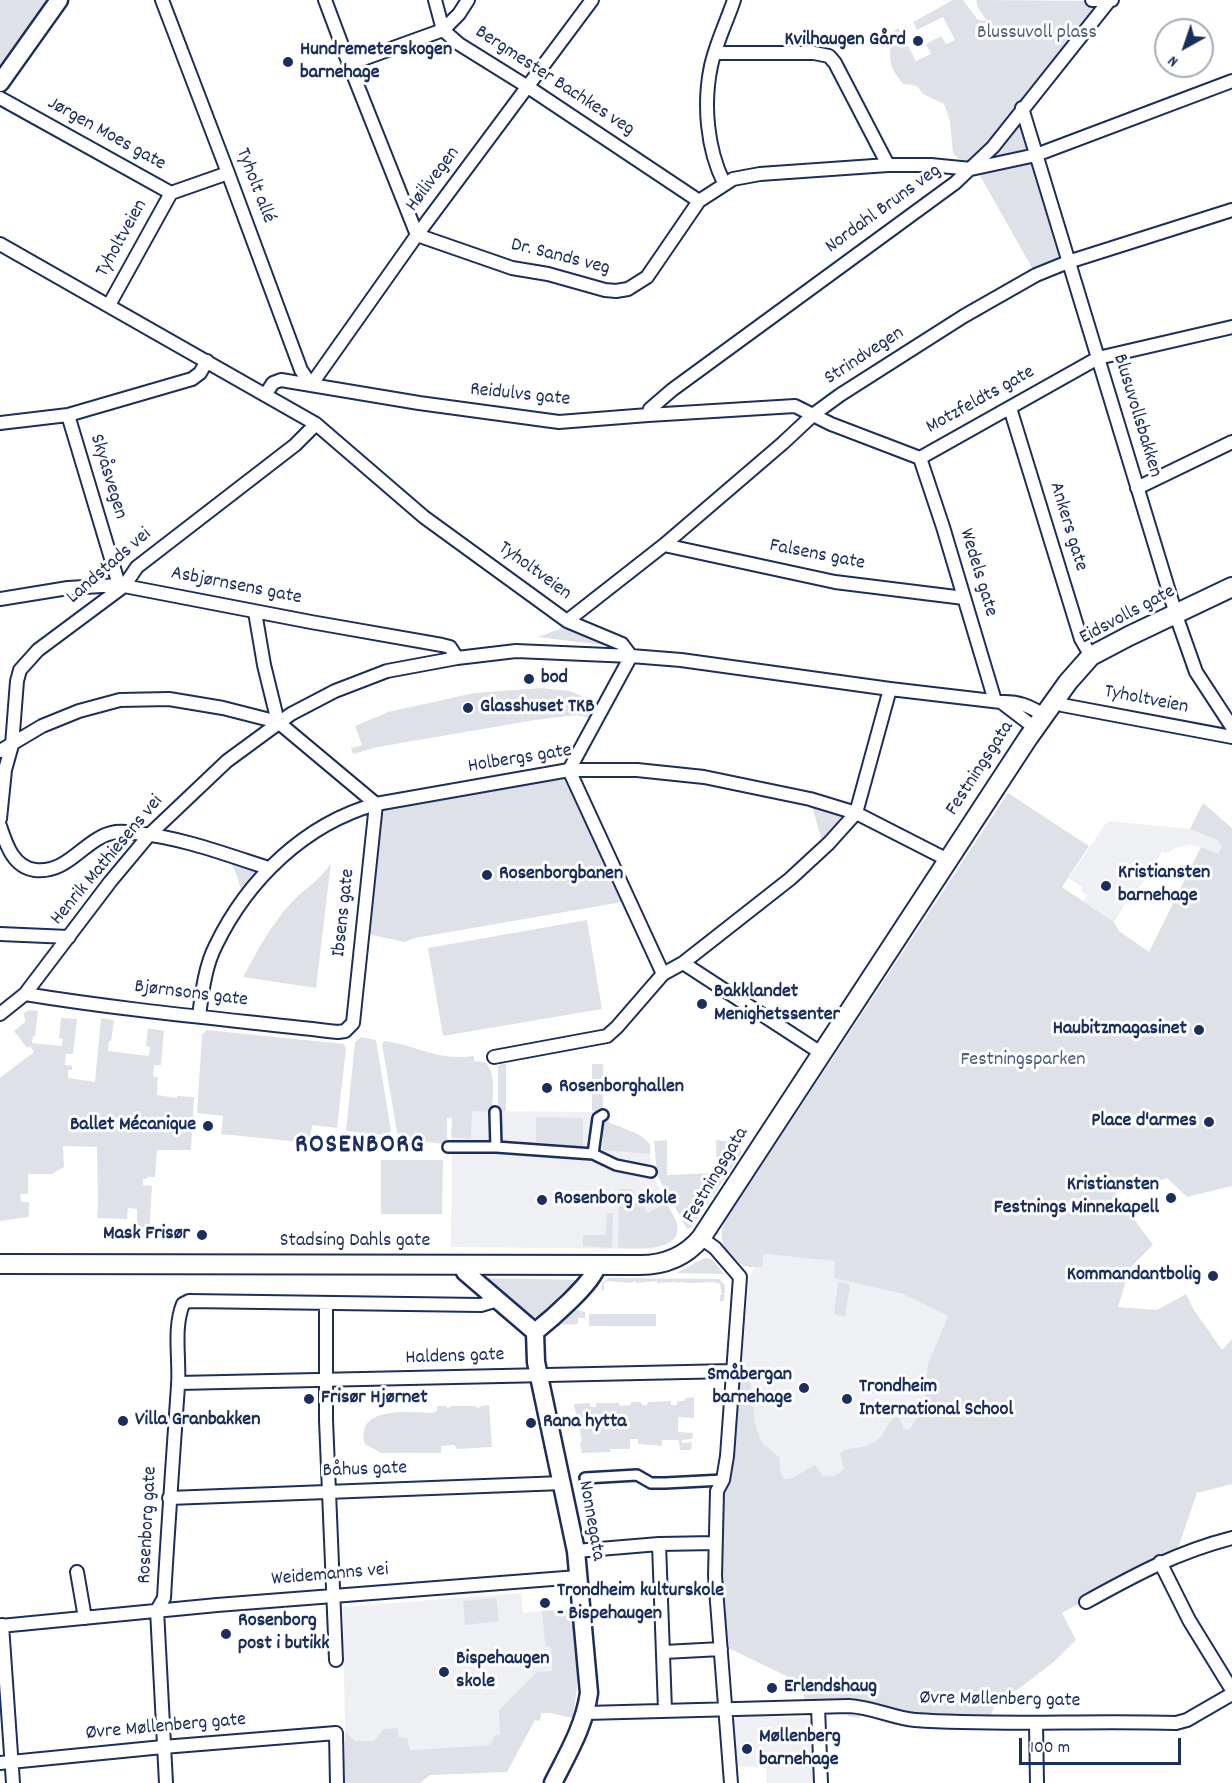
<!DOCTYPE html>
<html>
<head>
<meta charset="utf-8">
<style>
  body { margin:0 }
  #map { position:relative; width:1232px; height:1783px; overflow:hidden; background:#fff; font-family:Dekko,sans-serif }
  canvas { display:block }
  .north { position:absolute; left:1154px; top:18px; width:60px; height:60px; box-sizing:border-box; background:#fff; border:2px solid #a4acbf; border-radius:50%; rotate:220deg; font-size:16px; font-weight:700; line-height:24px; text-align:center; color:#1b2f5e }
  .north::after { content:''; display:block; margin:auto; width:21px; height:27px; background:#1b2f5e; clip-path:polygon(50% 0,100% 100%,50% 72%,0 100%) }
  .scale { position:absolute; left:1019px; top:1738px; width:162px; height:27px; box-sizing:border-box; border:3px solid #1b2f5e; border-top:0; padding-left:8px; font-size:18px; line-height:21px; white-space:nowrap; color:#1b2f5e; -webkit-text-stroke:4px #fff; paint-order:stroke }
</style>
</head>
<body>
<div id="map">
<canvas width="1232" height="1783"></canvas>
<div class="north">N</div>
<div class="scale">100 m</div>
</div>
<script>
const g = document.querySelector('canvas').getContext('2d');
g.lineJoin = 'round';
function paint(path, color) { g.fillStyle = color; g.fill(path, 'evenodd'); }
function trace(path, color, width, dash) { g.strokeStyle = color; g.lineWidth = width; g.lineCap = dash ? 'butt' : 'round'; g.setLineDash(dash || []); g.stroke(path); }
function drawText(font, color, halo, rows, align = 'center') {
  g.font = font + ' Dekko,sans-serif'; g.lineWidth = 6; g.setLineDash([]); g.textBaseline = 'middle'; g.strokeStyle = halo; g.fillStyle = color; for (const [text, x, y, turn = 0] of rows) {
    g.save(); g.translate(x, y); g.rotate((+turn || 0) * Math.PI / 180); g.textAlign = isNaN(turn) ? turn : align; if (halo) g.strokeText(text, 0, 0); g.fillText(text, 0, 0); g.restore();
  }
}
paint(new Path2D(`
  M1111,821L1190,829L1217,840L1222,846L1218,854L1192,845L1178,847L1166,853L1162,852L1129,904L1126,903L1114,922L1083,901L1087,895L1081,891L1083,888L1069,878L1106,823Z
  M472,1111L603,1112V1118H607L610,1123L638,1134L650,1144L651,1172L677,1223L676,1235L667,1244L651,1249L451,1247L452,1118Z
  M764,1254L836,1261L834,1278L903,1294L948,1316L928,1364L924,1408L893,1454L810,1488L734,1459L749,1280L753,1269L762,1267Z
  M521,1593L523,1613L542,1611L545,1646H551L552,1672L490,1745L409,1750L398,1737V1728L383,1729L374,1741H356L345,1732L343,1607Z
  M731,1715L815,1718L817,1783H766V1768L734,1766Z`), '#eff0f4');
paint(new Path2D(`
  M0,0H49L0,68Z
  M953,0H963L978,20L987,21L978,8L976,0L1109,1L1022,108L1068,262L1036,275L979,174L977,167L971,169L953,154L950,121L944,104L923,94L917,86L903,84C886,63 890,59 892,33L898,28L904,38L900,40L904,47L908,46L916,61L931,54L926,44L941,36L946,44L955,40L943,17L917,30L913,22Z
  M565,627L612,646L538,637Z
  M542,688L570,691L603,705L595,719L577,715L535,720L378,747L353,754L351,748L362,745L355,726L388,712L474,693Z
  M569,770L628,901L415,938L404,942L363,933L376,804Z
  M1008,793L1089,846L1062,887L1114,922L1119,931L1149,952L1201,847L1218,854L1222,846L1217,840L1190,829L1203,803L1232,828V1186L1187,1197L1167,1178L1115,1193L1153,1245L1130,1268L1118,1307L1157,1310L1186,1294L1194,1310L1222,1350L1232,1339V1484L1197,1493L1178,1548L1062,1613L1076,1640L1056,1660L1020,1688L996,1702L988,1722L865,1709L859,1718L848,1716L844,1706L805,1705L803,1684L720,1644L721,1492L729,1480L734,1459L739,1381L741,1374L747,1375L750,1379L755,1424L762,1443L779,1457L781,1475L785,1479C796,1480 804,1469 815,1465L823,1476C833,1477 837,1476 844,1469L840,1453C848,1447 854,1449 863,1447C883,1442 883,1430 894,1417L899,1418L904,1429L909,1430L924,1408L928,1364L948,1316L903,1294L834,1278L835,1261L764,1254L762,1267C736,1272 713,1246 725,1221Z
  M810,799L856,813L829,843L822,841Z
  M229,859L268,868L244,899L237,876Z
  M331,863L316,988L243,977C258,950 272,922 295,899C307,887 322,878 331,863Z
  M587,920L602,1009L443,1036L428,948Z
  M30,1010L38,1011L35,1036H33L32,1043L62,1046L63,1039L59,1038L61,1018L77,1019L73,1054H66L65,1065L72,1066V1070H68V1078L95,1082L101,1018L114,1020L111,1041H109L108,1051L149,1056L150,1047L146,1046L148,1028L164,1031L161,1065H154L153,1076L158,1077L157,1095L177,1098V1096L194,1097L191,1150H157L155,1177H148L147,1179H143V1185L152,1186L149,1238L137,1237V1209L128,1208L127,1219L97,1218L98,1205L97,1147L63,1146L64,1167L52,1174H28V1194H20L21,1202H29V1217L0,1221V1078L34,1052L30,1046L27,1048L14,1031L25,1022L24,1013Z
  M207,1030L344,1044L346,1049L337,1128L312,1125L310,1143L221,1134L223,1116L197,1113L202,1035Z
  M361,1037L376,1040L391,1131L387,1136L346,1131L355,1042Z
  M385,1041C418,1046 438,1061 474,1056V1061L485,1062C497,1073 492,1096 492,1112L472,1111L471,1139L451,1137L452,1118H447V1141L443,1144L398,1138L382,1044Z
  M501,1064H506V1111L498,1112V1066Z
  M592,1064H603V1112L592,1111Z
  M536,1117L583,1118V1146L536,1142Z
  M607,1118L610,1123L638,1134L650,1144V1154L603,1150V1119Z
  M667,1140V1175L717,1173L716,1140C727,1141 736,1142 742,1152L692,1227L687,1229L657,1175L654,1141Z
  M381,1160H443L442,1214H381Z
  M619,1189H632L648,1213L666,1203C670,1210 676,1218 677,1225C683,1253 633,1248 618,1248Z
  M607,1213H613L612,1248L583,1246V1235H606Z
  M704,1258L712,1259L724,1274L677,1273Z
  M482,1278L582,1280C573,1289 554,1312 544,1316C524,1323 496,1290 482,1278Z
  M609,1278L719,1279L725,1285L724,1301L720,1302V1295H722L720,1284L713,1282L691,1283L680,1282L679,1283L676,1282L657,1283V1281L636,1283L635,1281L631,1283L607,1281L604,1283V1290H601L602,1283Z
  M838,1282L850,1284L845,1317L834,1314Z
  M572,1309L585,1312V1318H578V1323L574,1325L561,1324L559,1327H557Z
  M589,1314H656V1326H589Z
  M694,1397V1418L678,1417V1432L693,1433L692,1439L681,1440L683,1443L692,1442L691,1450H680L679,1440H662V1446L638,1444V1439H630V1449H610V1452L582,1453L580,1443L582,1442L574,1404L590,1403V1407H596V1403H619L620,1406L631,1405V1402H641L642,1405H647L648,1402L671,1401V1405H677V1401H684L685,1398Z
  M489,1405L492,1447L457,1449L454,1445L441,1446V1453H381L365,1444C354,1406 409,1412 432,1413L437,1411V1406H446L448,1409L451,1406H475L478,1408L481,1406Z
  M496,1598L499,1621L465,1625L463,1601Z
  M571,1609C575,1646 582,1680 572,1718L550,1713H541L540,1721L535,1720L507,1772L430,1775L420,1783H345V1732L356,1741H374L383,1729L398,1728V1737L407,1738L410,1750L490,1745L495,1735L500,1734L499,1710L537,1672L552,1671L551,1647L545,1646L542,1611Z`), '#dee1e7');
const pedestrian = new Path2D(`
  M495,1112L496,1147
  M448,1147H496L593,1154L616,1165L651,1172
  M593,1154L598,1118L603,1115
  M585,1478L637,1475L651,1483H665L723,1480`);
const minor = new Path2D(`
  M162,0L228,173L301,370L311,385L417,235L592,0
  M325,0L349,64L417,235L512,268L548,274L605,290L616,291L628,289L647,277L699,201L733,179L760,174L888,165H931L971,169L1036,155L1232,81
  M435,0L443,30
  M1092,0H1112
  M443,30L459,14L468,0
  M715,53H814L829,56L835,63L888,165
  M349,64L443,30L459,44L528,87L699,201
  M0,98L171,193L228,173
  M1022,108L1178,621L1196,672L1232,727
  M724,183C707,149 703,104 711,66C716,43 727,21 734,0
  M0,244L316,424L424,517L567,621L622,644L631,656
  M109,305L171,193
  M265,395L273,383L281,380L419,403L559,422L648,415L795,406L831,424L920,458L1098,358L1232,327
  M1010,408L1081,639L1091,656
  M68,415L119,585
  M648,415L650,409L672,390L955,183L993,147L1109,1
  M0,423L68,415L192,379L200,373L207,361
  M920,458L943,527L995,701
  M1137,488L1232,442
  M664,545L835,582L964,598
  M0,599L68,588L119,585L311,622L442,645L450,647L457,658
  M255,612L264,665L278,722
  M567,621L664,545L783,443L814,414L840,395L964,316L1036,275L1068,262L1232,210
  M631,656L569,770L663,974
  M1054,700L1062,705L1232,737
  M1001,702L1035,728
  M0,751L42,726L79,711L120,700L169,699L223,708L278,722L376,804
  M0,819L5,770L12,745L17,681L20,670L38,650L124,586L137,567L295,445L316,424
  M0,826C6,844 13,867 35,870C70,874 84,837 116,832C122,831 129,832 135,833C180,837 225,854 268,868
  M0,934L69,937
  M683,963L821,1053
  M25,994C129,1011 234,1020 338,1032L345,1031L353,1023L376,804
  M0,1014L25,994L110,882L150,834L227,761L291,714L335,691L387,671L457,658L516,651L631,656L681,660L890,689L1001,702C1018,701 1029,706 1044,715
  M199,1016C202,993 205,966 216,945C248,879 305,824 376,804L569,770H637L704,777L810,799L856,813L948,860
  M494,1057L607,1036L617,1027L663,974L683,963L790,879L829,843L856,813L890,689
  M701,1238L715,1248L740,1277L727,1456L723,1480L717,1491L715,1576L731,1783
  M326,1305V1420L336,1660
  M178,1383L732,1371
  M169,1498L563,1483
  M659,1544L665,1710
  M576,1551L659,1544L715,1543
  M1160,1562L1189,1620L1232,1690
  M77,1572L85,1618
  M1086,1602C1135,1575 1177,1552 1232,1538
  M2,1625L13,1783
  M0,1626L217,1605L578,1577
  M664,1652L721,1649
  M818,1707L821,1783
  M586,1713L849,1706C872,1707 893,1718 915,1720C1002,1726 1089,1720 1176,1723L1187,1720L1232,1694
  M1036,1723L1037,1783
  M0,1763L163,1747L336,1733L337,1783
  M166,1783L157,1610L164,1598C168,1527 173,1457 178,1386C180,1359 173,1329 183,1304L189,1301L481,1305L498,1300`);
const tertiary = new Path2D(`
  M0,83L59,0
  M463,1265L465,1272L535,1332L536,1362L576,1551L589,1693C584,1727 568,1753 553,1783
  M535,1332C550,1320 593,1283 597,1266`);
const secondary = new Path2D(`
  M0,1264L640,1265C664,1265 685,1257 701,1238L1028,738L1068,682L1091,656L1129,636L1232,587`);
trace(pedestrian, '#1b2f5e', 14);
trace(minor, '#1b2f5e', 16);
trace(tertiary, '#1b2f5e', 21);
trace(secondary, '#1b2f5e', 22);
trace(pedestrian, '#fff', 9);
trace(minor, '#fff', 12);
trace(tertiary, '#fff', 16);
trace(secondary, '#fff', 18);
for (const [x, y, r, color] of [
  [918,41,6,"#1b2f5e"],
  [288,62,6,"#1b2f5e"],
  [529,679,6,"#1b2f5e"],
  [468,708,6,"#1b2f5e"],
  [487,875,6,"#1b2f5e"],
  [1106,886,6,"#1b2f5e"],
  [702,1004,6,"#1b2f5e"],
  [1199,1030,6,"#1b2f5e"],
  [547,1088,6,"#1b2f5e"],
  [1209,1122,6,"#1b2f5e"],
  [208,1126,6,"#1b2f5e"],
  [1171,1198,6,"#1b2f5e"],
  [542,1200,6,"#1b2f5e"],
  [202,1235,6,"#1b2f5e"],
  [1213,1276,6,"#1b2f5e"],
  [804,1388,6,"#1b2f5e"],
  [309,1399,6,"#1b2f5e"],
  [847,1399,6,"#1b2f5e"],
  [123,1421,6,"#1b2f5e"],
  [531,1423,6,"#1b2f5e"],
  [545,1603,6,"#1b2f5e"],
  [226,1634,6,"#1b2f5e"],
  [444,1672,6,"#1b2f5e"],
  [772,1688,6,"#1b2f5e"],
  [747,1749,6,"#1b2f5e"]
]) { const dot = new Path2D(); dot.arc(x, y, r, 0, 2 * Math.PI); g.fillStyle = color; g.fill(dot); trace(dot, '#fff', 2); }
drawText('20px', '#4c5c80', '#fff', [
  ["Blussuvoll plass",1037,34],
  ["Festningsparken",1023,1061]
]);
drawText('bold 20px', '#1b2f5e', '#fff', [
  ["Kvilhaugen Gård",906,41,"right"],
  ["Hundremeterskogen",300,51],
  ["barnehage",300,74],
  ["bod",541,679],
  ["Glasshuset TKB",480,708],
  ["Kristiansten",1118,874],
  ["barnehage",1118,897],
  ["Rosenborgbanen",499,875],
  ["Bakklandet",714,993],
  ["Menighetssenter",714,1016],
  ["Haubitzmagasinet",1187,1030,"right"],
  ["Rosenborghallen",559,1088],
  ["Place d'armes",1197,1122,"right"],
  ["Ballet Mécanique",196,1126,"right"],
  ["Kristiansten",1159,1186,"right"],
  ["Festnings Minnekapell",1159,1209,"right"],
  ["Rosenborg skole",554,1200],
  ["Mask Frisør",190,1235,"right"],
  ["Kommandantbolig",1201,1276,"right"],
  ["Småbergan",792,1376,"right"],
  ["barnehage",792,1399,"right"],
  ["Trondheim",859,1388],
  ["International School",859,1411],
  ["Frisør Hjørnet",321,1399],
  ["Villa Granbakken",135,1421],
  ["Rana hytta",543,1423],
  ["Trondheim kulturskole",557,1592],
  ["- Bispehaugen",557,1615],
  ["Rosenborg",238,1622],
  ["post i butikk",238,1645],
  ["Bispehaugen",456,1660],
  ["skole",456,1683],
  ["Erlendshaug",784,1688],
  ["Møllenberg",759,1738],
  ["barnehage",759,1761]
], 'left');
drawText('20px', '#1b2f5e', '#fff', [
  ["Bergmester Bachkes veg",554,82,33],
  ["Jørgen Moes gate",106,135,29],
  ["Høilivegen",434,180,-53],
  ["Tyholt allé",254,186,69],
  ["Nordahl Bruns veg",884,210,-36],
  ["Tyholtveien",123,239,-61],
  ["Dr. Sands veg",560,258,14],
  ["Strindvegen",865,357,-33],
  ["Reidulvs gate",520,396,6],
  ["Motzfeldts gate",981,401,-29],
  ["Blusuvollsbakken",1136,416,73],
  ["Skyåsvegen",107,477,73],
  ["Ankers gate",1067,527,73],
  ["Falsens gate",817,556,11],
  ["Landstads vei",110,567,-41],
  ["Tyholtveien",534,572,36],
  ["Wedels gate",977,573,73],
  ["Asbjørnsens gate",236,587,11],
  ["Eidsvolls gate",1128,616,-28],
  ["Tyholtveien",1146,701,11],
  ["Holbergs gate",520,760,-9],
  ["Festningsgata",981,769,-57],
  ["Henrik Mathiesens vei",108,861,-50],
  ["Ibsens gate",345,913,-84],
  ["Bjørnsons gate",191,995,7],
  ["Festningsgata",717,1176,-59],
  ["Stadsing Dahls gate",355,1242],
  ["Haldens gate",455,1358,-2],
  ["Båhus gate",365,1471,-2],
  ["Nonnegata",590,1521,80],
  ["Rosenborg gate",149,1525,-87],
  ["Weidemanns vei",330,1576,-5],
  ["Øvre Møllenberg gate",1000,1701,1],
  ["Øvre Møllenberg gate",166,1728,-5]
]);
g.letterSpacing = '1.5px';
drawText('bold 26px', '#1b2f5e', '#fff', [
  ["ROSENBORG",360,1147]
]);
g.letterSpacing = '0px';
</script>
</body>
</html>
